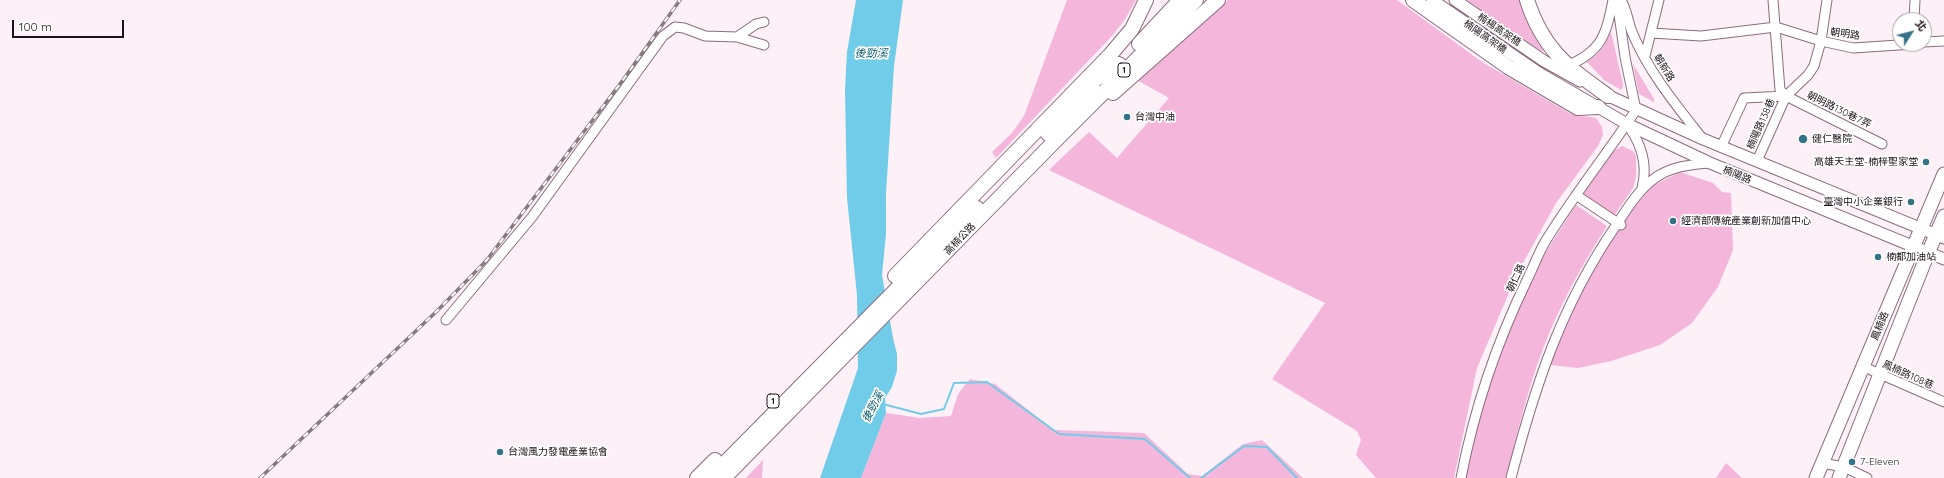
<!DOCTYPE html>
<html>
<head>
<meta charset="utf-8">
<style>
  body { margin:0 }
  #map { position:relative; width:1944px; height:478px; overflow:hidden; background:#fef0f7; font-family:Quicksand,"Noto Sans TC",sans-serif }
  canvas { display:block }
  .north { position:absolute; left:1892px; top:12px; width:40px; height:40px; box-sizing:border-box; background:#fff; border:1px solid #a4a0a3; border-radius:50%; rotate:54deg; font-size:11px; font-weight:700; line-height:16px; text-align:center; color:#1c1118 }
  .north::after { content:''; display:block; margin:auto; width:14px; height:18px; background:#337387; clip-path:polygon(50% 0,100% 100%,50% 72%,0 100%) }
  .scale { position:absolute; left:12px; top:20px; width:112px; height:18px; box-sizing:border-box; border:2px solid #1c1118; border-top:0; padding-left:5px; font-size:12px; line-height:14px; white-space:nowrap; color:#1c1118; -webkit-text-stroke:3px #fff; paint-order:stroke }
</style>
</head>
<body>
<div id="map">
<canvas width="1944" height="478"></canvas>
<div class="north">北</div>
<div class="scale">100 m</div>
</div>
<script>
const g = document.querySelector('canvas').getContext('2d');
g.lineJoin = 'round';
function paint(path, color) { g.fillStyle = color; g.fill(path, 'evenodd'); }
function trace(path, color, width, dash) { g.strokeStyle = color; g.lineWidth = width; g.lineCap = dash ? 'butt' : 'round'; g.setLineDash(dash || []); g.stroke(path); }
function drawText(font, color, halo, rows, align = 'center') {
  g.font = font + ' Quicksand,"Noto Sans TC",sans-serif'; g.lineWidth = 3.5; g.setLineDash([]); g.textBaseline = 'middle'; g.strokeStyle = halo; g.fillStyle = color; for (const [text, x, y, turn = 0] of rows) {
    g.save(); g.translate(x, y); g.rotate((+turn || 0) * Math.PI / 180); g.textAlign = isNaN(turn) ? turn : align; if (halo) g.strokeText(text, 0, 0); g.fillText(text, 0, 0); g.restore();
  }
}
paint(new Path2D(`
  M1067,0H1136L1124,21L1111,37L996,158L992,152L1012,133L1024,116Z
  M1228,0H1397L1482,62L1571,114L1596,118L1602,127L1603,135L1598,146L1556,203L1517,274L1477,368L1454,478H1376L1356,455L1361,440L1357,431L1272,379L1325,303L1049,170L1089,132L1117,158L1169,98L1137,80Z
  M1467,0H1521L1530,29L1544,52L1533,47Z
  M1611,32L1623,84V87L1621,90L1604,80L1587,62C1600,54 1605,46 1611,32Z
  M1633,64L1654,99V102L1639,94Z
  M1622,146L1633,151L1636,156V178L1633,188L1614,216L1583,194C1594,178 1604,154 1622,146Z
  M1680,172L1713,183L1722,192L1731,193L1733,250L1718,287L1692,323L1660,345L1611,361L1578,368L1550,365L1570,312L1597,261L1632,209L1654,185Z
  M1576,205L1607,226C1582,265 1559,306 1543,349C1527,391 1517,435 1506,478H1466C1479,408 1501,335 1534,272C1547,249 1562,227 1576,205Z
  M970,379L995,384L1054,430L1144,433L1188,474L1202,476L1243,444L1262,440L1303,478H861L886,413L920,418L951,416L958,394Z
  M763,460L762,478H746Z
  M1726,463L1742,478H1716Z`), '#f5b6db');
paint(new Path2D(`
  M856,0H903L894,66L886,194V234L882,275L893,338L897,354V371L892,387L885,398L886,413L861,478H820L858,368L857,295L847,198L845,90L847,52Z`), '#71cce9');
trace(new Path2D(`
  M883,404L921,414L944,409L954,383L987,382L1059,434L1145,439L1190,478
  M1201,478L1244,446L1267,447L1297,478`), '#71cce9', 2);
const minor = new Path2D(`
  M1621,0C1627,10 1628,22 1632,32C1648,71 1676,105 1702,138
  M1773,0L1780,90L1786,96L1882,144
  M1914,20L1915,0
  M1651,33L1701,36L1776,27L1821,41L1853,48L1914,44
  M737,37L756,24L764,22
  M1924,42L1944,41
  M1645,56L1659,0
  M1564,67C1601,53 1606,36 1613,0
  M1627,124C1641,143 1648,165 1642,188
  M1721,147L1744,98L1786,96
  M1757,161L1786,96L1808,75L1814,66L1821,41L1827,0
  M1576,195L1621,225
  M446,320L532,217L663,36L675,27L684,28L705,36L737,37L764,45
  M1864,367L1944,402
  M1822,463L1844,467L1867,478
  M1461,478C1474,410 1497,342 1527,280C1533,268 1538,254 1545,242C1573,196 1607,154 1636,110L1625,57L1617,0
  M1511,478C1535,386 1561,306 1615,227C1627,209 1638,190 1655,178C1672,166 1690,165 1710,163`);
const tertiary = new Path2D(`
  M1432,0L1539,73L1627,124L1710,163L1944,259
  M1455,0L1544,61L1580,81
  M1600,92L1703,139L1944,238`);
const secondary = new Path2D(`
  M1816,478L1944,174
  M1839,478L1928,253L1944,216`);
const primary = new Path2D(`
  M1413,0L1508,67L1578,108L1598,107
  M1527,0C1543,50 1568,67 1608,96
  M1139,44L1180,0
  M1105,61L1132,29L1146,0
  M1089,84L1119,64
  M1113,93L1218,0
  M1048,134L1093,89
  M895,276L1110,55
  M697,478L715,460
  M710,478L977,208
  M724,478L1054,142L1196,0`);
trace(minor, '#8b6c7e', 11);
trace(tertiary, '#8b6c7e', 13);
trace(secondary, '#8b6c7e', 15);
trace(primary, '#8b6c7e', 16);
trace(minor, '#fff', 9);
trace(tertiary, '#fff', 11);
trace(secondary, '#fff', 13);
trace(primary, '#fff', 14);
const rail = new Path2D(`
  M260,478L437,311L486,261L623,80L680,0`);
trace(rail, '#877a81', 3.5);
trace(rail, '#fff', 2, [6]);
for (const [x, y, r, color] of [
  [1127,117,4,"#337387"],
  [1803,139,5,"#337387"],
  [1926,162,4,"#337387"],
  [1911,202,4,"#337387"],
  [1673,221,4,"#337387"],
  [1878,257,4,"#337387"],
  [500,452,4,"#337387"],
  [1852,462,4,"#337387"]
]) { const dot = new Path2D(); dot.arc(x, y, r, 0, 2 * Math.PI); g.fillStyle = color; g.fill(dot); trace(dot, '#fff', 1.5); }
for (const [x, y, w] of [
  [1124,70,12],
  [773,401,12]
]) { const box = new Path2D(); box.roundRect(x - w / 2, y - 7, w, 14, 3); g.fillStyle = '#fff'; g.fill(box); trace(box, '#1c1118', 1); }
drawText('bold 9px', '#1c1118', null, [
  ["1",1124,70],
  ["1",773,401]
]);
drawText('10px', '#1c1118', '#fff', [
  ["楠楊高架橋",1499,30,34],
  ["朝明路",1845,34,8],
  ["楠陽高架橋",1485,37,35],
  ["朝新路",1664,68,58],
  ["朝明路130巷7弄",1839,110,26],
  ["楠陽路138巷",1761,124,-66],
  ["楠陽路",1737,175,22],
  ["高楠公路",960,239,-46],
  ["朝仁路",1516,278,-65],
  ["鳳楠路",1880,326,-68],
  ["鳳楠路108巷",1908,375,24]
]);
drawText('10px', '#1c1118', '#fff', [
  ["台灣中油",1135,117],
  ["健仁醫院",1812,139],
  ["高雄天主堂-楠梓聖家堂",1918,162,"right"],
  ["臺灣中小企業銀行",1903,202,"right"],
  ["經濟部傳統產業創新加值中心",1681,221],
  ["楠都加油站",1886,257],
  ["台灣風力發電產業協會",508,452],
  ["7-Eleven",1860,462]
], 'left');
drawText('italic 11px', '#04576a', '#fff', [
  ["後勁溪",871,54],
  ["後勁溪",873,407,-62]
]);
</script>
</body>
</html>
